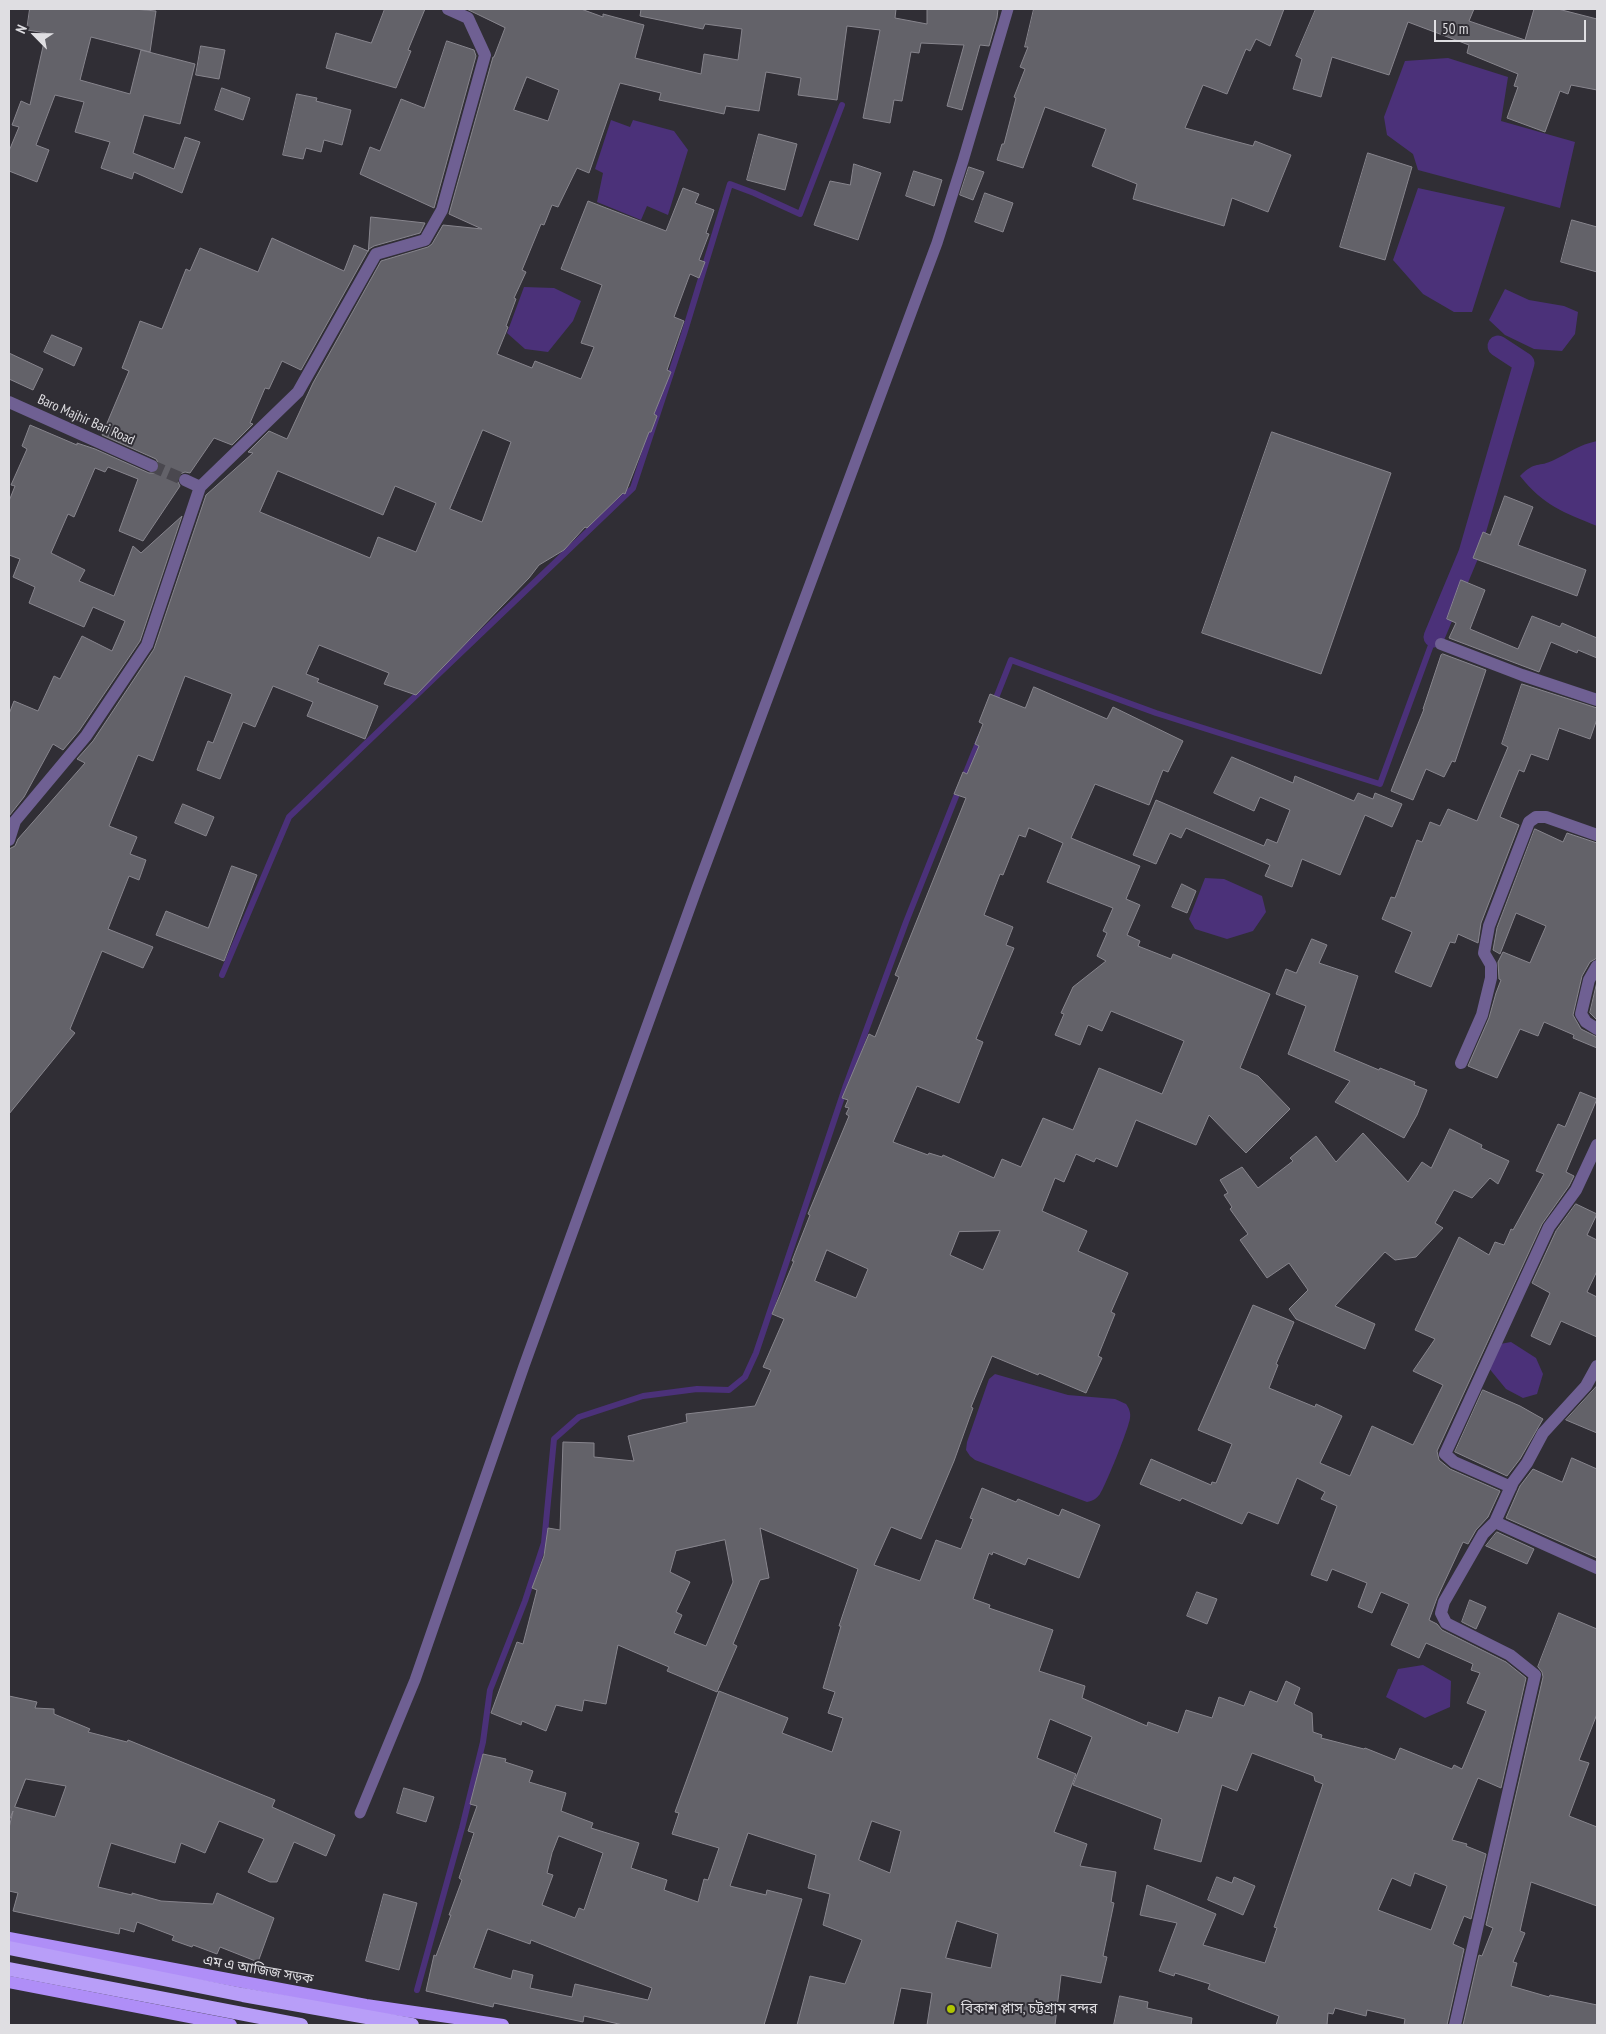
<!DOCTYPE html>
<html>
<head>
<meta charset="utf-8">
<style>
  body { margin:0 }
  #map { position:relative; width:1606px; height:2034px; overflow:hidden; background:#302e35; font-family:"PT Sans Narrow",sans-serif }
  canvas { display:block }
  .frame { position:absolute; inset:0; border:10px solid #dfdee2; pointer-events:none }
  .north { position:absolute; left:10px; top:10px; width:50px; height:50px; -webkit-text-stroke:4px #302e35; paint-order:stroke; rotate:293deg; font-size:14px; font-weight:700; line-height:20px; text-align:center; color:#dfdee2 }
  .north::after { content:''; display:block; margin:auto; width:18px; height:22px; background:#dfdee2; clip-path:polygon(50% 0,100% 100%,50% 72%,0 100%) }
  .scale { position:absolute; left:1434px; top:20px; width:152px; height:22px; box-sizing:border-box; border:2px solid #dfdee2; border-top:0; padding-left:6px; font-size:15px; line-height:18px; white-space:nowrap; color:#dfdee2; -webkit-text-stroke:4px #302e35; paint-order:stroke }
</style>
</head>
<body>
<div id="map">
<canvas width="1606" height="2034"></canvas>
<div class="frame"></div>
<div class="north">N</div>
<div class="scale">50 m</div>
</div>
<script>
const g = document.querySelector('canvas').getContext('2d');
g.lineJoin = 'round';
function paint(path, color) { g.fillStyle = color; g.fill(path, 'evenodd'); }
function trace(path, color, width, dash) { g.strokeStyle = color; g.lineWidth = width; g.lineCap = dash ? 'butt' : 'round'; g.setLineDash(dash || []); g.stroke(path); }
function drawText(font, color, halo, rows, align = 'center') {
  g.font = font + ' "PT Sans Narrow","Noto Sans Bengali",sans-serif'; g.lineWidth = 4; g.setLineDash([]); g.textBaseline = 'middle'; g.strokeStyle = halo; g.fillStyle = color; for (const [text, x, y, turn = 0] of rows) {
    g.save(); g.translate(x, y); g.rotate((+turn || 0) * Math.PI / 180); g.textAlign = isNaN(turn) ? turn : align; if (halo) g.strokeText(text, 0, 0); g.fillText(text, 0, 0); g.restore();
  }
}
paint(new Path2D(`
  M1448,58L1508,77L1501,121L1575,142L1560,208L1418,170L1413,154L1387,135L1384,117L1405,61Z
  M611,120L630,127L633,120L674,131L688,150L668,215L647,206L641,220L597,202L603,173L595,169Z
  M1418,188L1505,207L1472,312H1454L1423,294L1393,260Z
  M524,287L554,288L581,301L573,321L548,352L525,349L507,333Z
  M1505,289L1529,300L1564,306L1578,312L1575,334L1562,351L1534,349L1505,335L1489,320Z
  M1597,441V526C1563,512 1544,506 1520,476C1536,460 1538,468 1554,460C1571,452 1578,445 1597,441Z
  M1205,878L1224,879L1262,896L1266,912L1253,931L1227,939L1195,929L1189,919Z
  M1511,1342L1536,1358L1543,1374L1537,1394L1523,1398L1506,1389L1488,1367L1500,1344Z
  M995,1374L1068,1395L1115,1399L1126,1404C1129,1408 1131,1413 1130,1418C1129,1428 1105,1487 1100,1494C1096,1499 1093,1501 1087,1502L975,1460L970,1456L966,1450L967,1442L989,1379Z
  M1423,1665L1451,1681L1450,1707L1425,1718L1386,1697L1398,1669Z`), '#4b3179');
trace(new Path2D(`
  M994,703L1011,660L1156,713L1380,784L1434,637
  M963,780L980,738
  M222,975L289,817L633,488L684,334L730,184L754,193L800,214L842,105
  M417,1990L462,1828L483,1742L490,1690L525,1601L544,1543L554,1439L579,1417L643,1396L697,1389L729,1390L745,1377L756,1353L846,1085L906,922L959,789`), '#4b3179', 6);
trace(new Path2D(`
  M1434,637L1469,553L1524,363L1498,346`), '#4b3179', 21);
const building = new Path2D(`
  M30,9H134L156,11L150,52L91,37L80,80L130,94L141,50L195,64L180,124L144,115L133,153L174,169L185,137L200,142L182,193L134,172L132,179L101,168L110,142L75,132L84,102L55,95L36,145L49,150L37,182L9,171V151L19,127L12,125L21,101L30,105L46,33L27,30Z
  M385,9H425L408,50L411,51L396,88L326,68L336,33L371,43Z
  M467,9H581L603,17V14L644,25L635,58L701,74L704,54L738,60L742,29L705,24L703,29L640,16L641,9H896L895,18L927,24V9H998L997,18L989,46L980,45L962,110L947,106L964,45L921,43L919,53L911,52L902,101L894,100L890,123L863,118L880,30L847,26L837,100L798,95L801,78L766,72L759,111L726,106L724,114L659,100L661,93L620,83L589,173L577,168L558,207L552,205L544,225L541,224L522,270L526,272L514,298L516,299L506,326L508,327L497,354L532,368L535,361L581,379L594,347L581,343L602,285L561,269L588,201L666,231L683,188L699,194L695,203L714,210L706,233L709,234L699,260L705,262L699,278L690,274L674,317L684,321L667,370L671,372L654,414L657,416L651,432H649L625,494L623,493L587,528L585,527L564,550L539,565L529,578L416,695L384,684L389,673L319,645L306,674L319,679L317,682L378,706L365,739L307,716L313,702L273,686L255,727L243,722L220,779L197,770L208,741L213,743L232,694L185,676L153,761L138,755L109,826L137,837L130,854L146,860L139,880L129,876L108,929L153,947L143,968L102,951L70,1029L75,1033L9,1114V849L15,846L18,839L85,763L77,759L93,741L154,649L206,495L253,453L248,452L269,431L287,439L313,383L381,261L428,247L432,244L443,225L482,229L449,214L493,57H494L505,28ZM527,77L559,90L548,121L514,110ZM483,430L511,442L482,522L450,509ZM278,471L383,515L395,486L436,503L416,552L378,537L370,558L260,512Z
  M1034,9H1284L1270,46L1256,39L1250,51L1246,49L1227,94L1203,85L1185,128L1253,146L1255,141L1291,155L1268,212L1232,198L1224,226L1133,199L1137,184L1092,166L1106,129L1045,107L1023,168L997,160L1002,144H1004L1016,98L1014,97L1025,69L1020,67L1028,47H1025Z
  M1316,9H1474L1469,21L1525,40L1534,9H1558L1597,19V90L1571,85L1568,94L1560,91L1545,132L1507,118L1518,87L1514,86L1518,74L1467,53L1469,45L1408,22L1389,75L1332,57L1321,97L1293,89L1302,59L1296,56Z
  M447,41L474,50L476,56L434,208L360,174L370,147L380,151L401,99L424,108Z
  M201,46L225,50L219,79L196,75Z
  M222,88L250,98L243,120L215,110Z
  M297,94L317,98L316,101L351,110L342,145L324,140L321,152L306,148L303,159L283,155Z
  M759,134L797,144L785,190L747,180Z
  M1368,153L1412,167L1385,260L1340,247Z
  M854,164L881,173L858,240L814,225L830,181L850,185Z
  M969,167L984,172L973,200L960,195Z
  M914,171L942,180L934,206L906,196Z
  M985,193L1013,203L1003,232L975,222Z
  M371,217L425,223L420,233L374,246L369,249L301,370L282,361L269,389L265,388L250,423L253,424L232,445L214,438L190,473L185,472L180,474L177,480L180,486L143,541L119,531L138,479L108,467L105,472L95,468L74,517L68,514L51,553L85,570L79,581L114,596L133,546L141,553L182,516L140,641L79,731L63,750L53,744L24,797L9,816V714L14,701L38,711L54,676L60,679L82,636L112,651L125,621L93,607L84,627L29,603L35,587L13,577L20,559L9,555V501L15,486L11,485L27,449L22,446L30,425L77,445V443L95,449L149,473H156L160,466L156,459L102,435L129,371L122,368L140,321L162,329L186,269L190,271L200,248L258,272L272,238L344,271L354,245L368,251Z
  M1572,220L1597,227V272L1561,262Z
  M52,335L82,348L74,366L44,352Z
  M9,353L43,369L33,390L9,379Z
  M1272,432L1391,473L1321,674L1202,633Z
  M1505,496L1533,507L1518,545L1586,570L1577,596L1473,558L1483,532L1490,535Z
  M1461,580L1485,590L1470,629L1518,649L1532,616L1560,627L1562,623L1597,638V658L1578,650L1577,653L1551,642L1539,672L1449,638L1456,623L1447,619Z
  M1443,654L1486,670L1455,762L1452,761L1444,777L1426,769L1413,800L1391,791L1424,709H1423L1441,655Z
  M1522,684L1597,708V719L1590,739L1559,728L1548,760L1531,754L1524,772L1519,770L1500,817L1519,825L1481,923L1478,943L1458,934L1455,943L1450,942L1431,987L1395,972L1412,932L1382,919L1391,897L1395,898L1417,840L1422,842L1430,822L1440,826L1448,809L1477,821L1508,747L1502,744Z
  M1034,687L1107,719L1113,707L1183,741L1168,772L1163,770L1149,805L1095,784L1071,838L1140,866L1126,899L1140,905L1127,935L1140,941L1138,946L1171,959L1173,954L1270,994L1240,1068L1258,1076L1290,1109L1246,1153L1209,1115L1196,1145L1136,1120L1117,1167L1096,1158L1094,1162L1076,1154L1064,1182L1055,1178L1042,1211L1087,1231L1078,1251L1128,1273L1111,1312L1115,1314L1098,1356L1102,1358L1086,1393L1039,1373L1038,1375L992,1356L971,1407L973,1408L954,1461L921,1539L891,1527L874,1565L920,1581L936,1540L961,1549L973,1519L970,1518L982,1488L1016,1502L1018,1499L1059,1516L1062,1509L1100,1525L1079,1578L1028,1558L1025,1565L993,1552L992,1555L989,1553L973,1599L990,1605L989,1608L1053,1630L1039,1671L1085,1686L1082,1698L1147,1726L1148,1722L1178,1733L1186,1710L1212,1718L1219,1697L1244,1706L1250,1691L1277,1702L1286,1681L1300,1688L1294,1704L1312,1713L1313,1732L1322,1735L1321,1738L1364,1749L1365,1748L1395,1760L1400,1748L1452,1769L1454,1765L1462,1769L1486,1711L1467,1703L1480,1673L1471,1670L1473,1664L1426,1643L1419,1658L1391,1645L1409,1604L1381,1592L1372,1613L1358,1607L1367,1583L1332,1569L1327,1581L1311,1575L1337,1506L1321,1499L1325,1492L1297,1478L1278,1524L1248,1512L1242,1524L1182,1498L1180,1501L1140,1484L1151,1459L1211,1485L1212,1482L1216,1483L1232,1444L1198,1430L1253,1305L1294,1322L1276,1364L1278,1365L1269,1388L1315,1407L1316,1404L1342,1416L1320,1463L1350,1476L1372,1426L1413,1445L1443,1385L1413,1371L1435,1339L1415,1330L1459,1237L1489,1255L1495,1242L1504,1245L1511,1229L1513,1230L1544,1174L1536,1171L1558,1124L1565,1127L1580,1092L1597,1099L1566,1172L1574,1176L1569,1186L1542,1224L1437,1451L1439,1460L1450,1469L1500,1491L1488,1517L1476,1530L1468,1544L1463,1542L1437,1598L1429,1620L1437,1624L1442,1630L1506,1662L1526,1678L1501,1788L1478,1778L1452,1840L1467,1844L1466,1846L1486,1854L1471,1919L1464,1916L1453,1944L1464,1949L1447,2025H1404L1405,2019L1367,2010L1366,2016L1335,2008L1333,2014L1328,2013L1327,2025H1276L1279,2016L1208,1989L1210,1984L1175,1973L1174,1976L1159,1971L1177,1923L1140,1915L1147,1885L1216,1914L1203,1945L1265,1963L1277,1928L1274,1927L1323,1784L1315,1781L1314,1776L1252,1753L1237,1791L1222,1785L1201,1862L1154,1849L1162,1819L1073,1785L1092,1737L1050,1719L1037,1758L1076,1774L1054,1832L1087,1844L1080,1866L1116,1872L1111,1902L1114,1903L1103,1956L1107,1957L1101,1983L1061,1975L1055,2025H927L932,1993L901,1988L893,2025H797L810,1976L845,1984L862,1940L823,1925L830,1894L808,1888L816,1855L748,1833L730,1886L766,1895L767,1890L802,1899L764,2025H623L584,2016L583,2022L494,2003L493,2007L426,1991L434,1955L436,1956L451,1915H449L462,1880L459,1878L474,1833L468,1831L477,1806L470,1804L483,1754L506,1759L505,1762L533,1771L529,1782L566,1793L561,1811L593,1823L591,1828L639,1843L631,1868L667,1880L664,1890L698,1902L704,1879L708,1880L719,1848L672,1834L679,1813L675,1812L719,1691L788,1718L782,1733L832,1752L843,1718L828,1713L835,1692L823,1688L841,1626H839L858,1569L760,1528L769,1578L760,1580L733,1644L737,1646L717,1692L667,1671L669,1667L618,1645L606,1704L584,1700L582,1711L556,1705L546,1731L522,1721L521,1725L491,1713L517,1642L523,1644L537,1590L532,1588L544,1556L548,1528L560,1530L563,1442L594,1443V1457L634,1461L628,1436L687,1422L686,1414L755,1406L771,1370L763,1367L784,1319L772,1314L794,1261H792L797,1248L810,1215L808,1214L849,1116L846,1114L849,1108L845,1107L848,1100L842,1098L869,1034L875,1037L899,977L895,975L966,798L954,794L963,772L967,774L979,746L975,744L983,724L979,722L990,694L1025,708ZM1029,828L1063,843L1047,882L1113,908L1103,931L1107,933L1097,956L1106,961L1073,987L1061,1013L1064,1014L1055,1035L1080,1045L1088,1025L1102,1031L1111,1011L1184,1041L1162,1094L1099,1068L1073,1130L1043,1118L1021,1167L1002,1159L994,1178L943,1155L942,1157L929,1153L928,1155L893,1142L917,1086L959,1103L983,1042L976,1039L1014,948L1006,945L1013,927L984,915L1000,874L1003,875L1019,835L1025,837ZM1000,1231L983,1270L950,1255L959,1232ZM827,1250L868,1269L856,1298L815,1281ZM725,1540L733,1582L706,1646L674,1633L682,1615L676,1612L690,1582L670,1572L676,1551ZM872,1821L901,1831L890,1873L859,1860ZM559,1836L603,1853L584,1910L579,1908L575,1918L542,1905L553,1875L547,1873L552,1853ZM1415,1873L1447,1886L1431,1930L1378,1910L1392,1878L1410,1886ZM957,1921L998,1934L991,1968L946,1958ZM488,1929L530,1944L531,1940L652,1988L648,2000L575,1984L572,1997L530,1988L533,1975L513,1970L511,1979L474,1968Z
  M1232,757L1293,783L1295,776L1354,801L1358,793L1373,799L1375,793L1402,804L1392,827L1365,815L1340,875L1302,859L1292,887L1265,876L1270,865L1186,828L1181,838L1170,833L1156,864L1133,855L1156,800L1264,846L1267,839L1277,843L1290,810L1260,797L1254,811L1214,793Z
  M183,804L214,817L206,836L175,823Z
  M1535,829L1563,842L1567,833L1597,843V958L1590,962L1582,976L1573,1015L1581,1029L1597,1037V1048L1573,1038L1574,1035L1544,1022L1538,1036L1520,1029L1497,1078L1468,1066L1489,1018L1496,993L1501,980L1499,979L1498,962L1503,952L1530,963L1546,926L1516,913L1500,954L1493,950L1497,928Z
  M232,866L257,875L224,961L156,935L166,911L208,928Z
  M1182,884L1196,891L1187,913L1172,907Z
  M1312,939L1327,945L1319,963L1358,976L1334,1051L1379,1070L1380,1068L1415,1082L1414,1085L1427,1090L1417,1115L1404,1138L1335,1102L1350,1081L1288,1054L1306,1006L1276,994L1286,969L1296,973Z
  M1597,982V1020L1590,1013Z
  M1450,1129L1482,1145L1481,1148L1509,1161L1498,1184L1490,1178L1472,1198L1454,1190L1435,1223L1443,1228L1416,1257L1395,1260L1385,1252L1335,1306L1375,1324L1365,1349L1296,1319L1289,1309L1308,1290L1289,1263L1267,1278L1240,1240L1248,1234L1230,1209L1232,1207L1224,1195L1228,1193L1220,1180L1242,1167L1258,1188L1293,1161L1290,1158L1316,1136L1336,1162L1363,1133L1408,1182L1422,1162L1431,1168Z
  M1576,1204L1597,1214L1587,1235L1597,1240V1271L1587,1292L1597,1297V1337L1561,1321L1550,1345L1531,1336L1550,1293L1532,1283L1556,1231Z
  M1597,1386V1433L1566,1420Z
  M1483,1390L1520,1406L1543,1419L1520,1459L1507,1476L1455,1452Z
  M1572,1458L1597,1469V1558L1506,1518L1520,1486L1533,1469L1562,1482Z
  M1497,1532L1534,1549L1527,1564L1486,1546Z
  M1197,1592L1217,1599L1207,1624L1187,1616Z
  M1470,1600L1486,1607L1476,1629L1462,1622Z
  M1559,1613L1597,1629V1714L1579,1760L1589,1763L1569,1816L1597,1827V1906L1531,1882L1520,1931L1525,1933L1513,1962L1517,1963L1511,1986L1549,1997L1550,1995L1597,2005V2025H1463L1479,1955L1482,1956L1493,1928L1486,1925L1543,1677L1542,1672L1538,1667Z
  M9,1696L37,1702L35,1708L54,1709V1714L90,1729L88,1732L127,1742L128,1740L275,1800L272,1807L335,1835L326,1856L294,1842L277,1882H270L248,1872L264,1839L219,1821L205,1853L181,1843L175,1863L111,1843L98,1887L132,1895V1893L161,1901L213,1904L217,1893L274,1918L258,1962L220,1947L217,1954L193,1945L192,1947L172,1940L174,1936L137,1922L134,1932L120,1928L119,1934L13,1911L18,1893L9,1891V1828L13,1811L9,1821ZM26,1779L66,1786L55,1817L15,1807Z
  M404,1788L434,1797L426,1822L397,1813Z
  M1217,1877L1232,1883L1234,1877L1255,1886L1243,1915L1208,1900Z
  M384,1894L417,1903L399,1970L366,1961Z
  M1120,1996L1148,2002L1147,2008L1192,2018L1191,2025H1114Z`);
paint(building, '#636269');
trace(building, '#87858d', 1);
trace(new Path2D(`
  M152,466L185,480`), '#4a484f', 12, [12, 6]);
trace(new Path2D(`
  M360,1813L415,1680L524,1366L697,888L937,243L963,161L1008,9`), '#6f6093', 11);
trace(new Path2D(`
  M9,402L152,466
  M185,480L200,487
  M1441,644L1522,675L1597,700
  M9,840L15,821L86,736L147,645L200,487L298,392L376,254L425,240L442,210L485,55L468,18L448,9
  M1597,966L1589,980L1581,1014L1586,1022L1597,1029
  M1461,1063L1482,1015L1491,978V965L1484,953L1489,926L1529,822L1536,817H1546L1597,835
  M1511,1487L1454,1462L1445,1454L1549,1227L1576,1190L1597,1145
  M1495,1522L1513,1482L1527,1463L1543,1433L1586,1386L1597,1366
  M1455,2025L1535,1675L1510,1655L1446,1623L1441,1613L1444,1602L1483,1534L1495,1522L1597,1568`), '#6f6093', 12);
trace(new Path2D(`
  M9,1938L366,2005L503,2025
  M9,1982L231,2025`), '#af8ef7', 12);
trace(new Path2D(`
  M9,1948L243,1995L412,2025
  M9,1969L301,2025`), '#b89ef8', 14);
for (const [x, y, r, color] of [
  [951,2009,5,"#b0c501"]
]) { const dot = new Path2D(); dot.arc(x, y, r, 0, 2 * Math.PI); g.fillStyle = color; g.fill(dot); trace(dot, '#302e35', 2); }
drawText('14px', '#dfdee2', '#302e35', [
  ["Baro Majhir Bari Road",86,420,24],
  ["এম এ আজিজ সড়ক",258,1970,10]
]);
drawText('14px', '#dfdee2', '#302e35', [
  ["বিকাশ প্লাস, চট্টগ্রাম বন্দর",961,2009]
], 'left');
</script>
</body>
</html>
